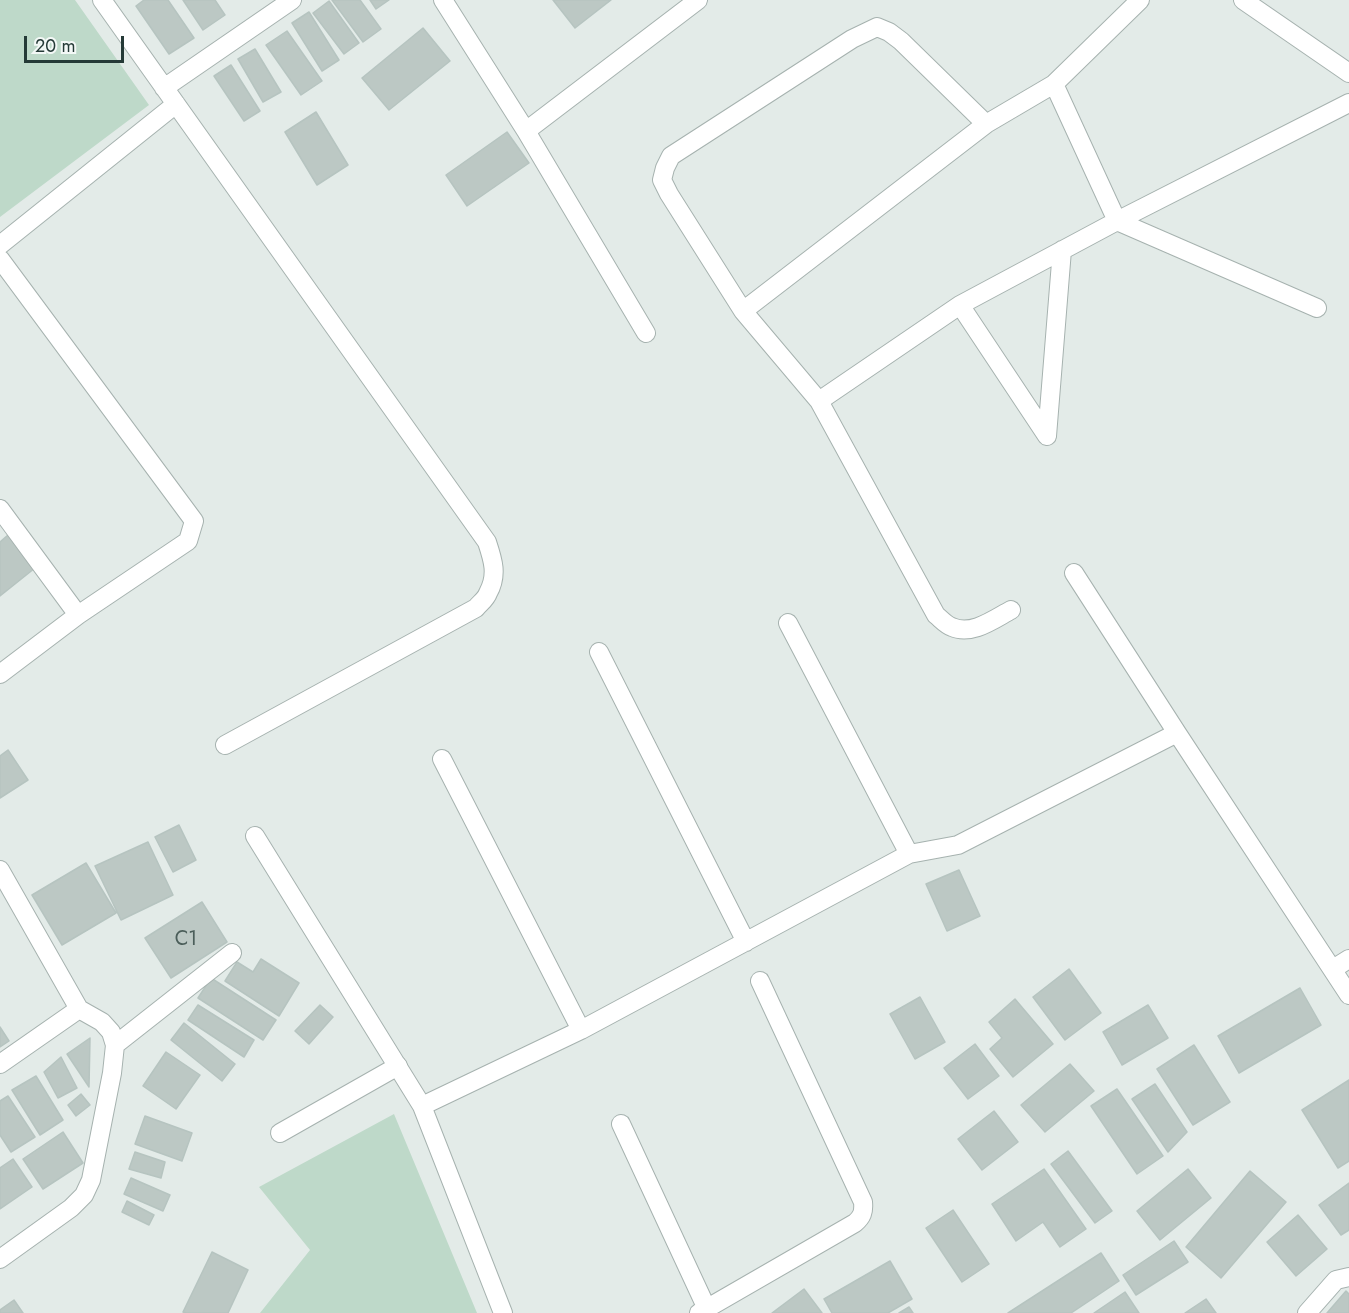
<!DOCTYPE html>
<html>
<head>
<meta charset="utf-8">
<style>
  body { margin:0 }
  #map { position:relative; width:1349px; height:1313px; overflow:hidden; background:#e3ebe8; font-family:Jost,sans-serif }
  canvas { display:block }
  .scale { position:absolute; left:24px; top:36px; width:100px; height:27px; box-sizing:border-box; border:3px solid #253a37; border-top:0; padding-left:8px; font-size:18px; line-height:21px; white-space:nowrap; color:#253a37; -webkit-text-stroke:4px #f3f8f6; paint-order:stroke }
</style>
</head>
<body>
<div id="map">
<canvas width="1349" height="1313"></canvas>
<div class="scale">20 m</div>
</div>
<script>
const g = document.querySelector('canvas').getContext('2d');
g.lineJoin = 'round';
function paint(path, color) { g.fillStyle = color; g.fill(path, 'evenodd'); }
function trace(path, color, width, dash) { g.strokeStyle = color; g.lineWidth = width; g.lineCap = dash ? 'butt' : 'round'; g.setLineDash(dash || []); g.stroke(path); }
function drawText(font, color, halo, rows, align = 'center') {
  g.font = font + ' Jost,sans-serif'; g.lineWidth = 6; g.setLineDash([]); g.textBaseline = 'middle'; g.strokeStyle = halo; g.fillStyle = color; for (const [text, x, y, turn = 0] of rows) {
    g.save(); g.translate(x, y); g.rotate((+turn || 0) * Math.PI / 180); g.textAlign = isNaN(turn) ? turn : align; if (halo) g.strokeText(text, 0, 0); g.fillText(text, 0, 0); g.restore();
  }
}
paint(new Path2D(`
  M0,0H75L149,105L0,217Z
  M394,1114L477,1313H260L310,1250L259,1187Z`), '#bed9c9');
const building = new Path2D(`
  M144,0H168L194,38L169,54L136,6Z
  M183,0H215L225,15L203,30Z
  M332,0H360L381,29L363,42Z
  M370,0H389L376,9Z
  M553,0H611L575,28Z
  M329,1L359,43L344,54L313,13Z
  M309,12L339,60L322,71L292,23Z
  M423,28L450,61L389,110L362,78Z
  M287,31L322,81L301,95L266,45Z
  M255,49L281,92L263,102L238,59Z
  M231,65L260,111L244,121L214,76Z
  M316,112L348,165L317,185L285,132Z
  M507,132L529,163L467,206L446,175Z
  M8,535L35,568L0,596V542Z
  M8,750L28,780L0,798V756Z
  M179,825L196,860L173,872L155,837Z
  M148,842L173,895L121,920L95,866Z
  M86,863L116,913L62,945L32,895Z
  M959,870L980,916L947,931L926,884Z
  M202,902L227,942L171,978L145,938Z
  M261,959L299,983L279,1016L225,981L237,962L253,972Z
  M1069,969L1101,1013L1065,1040L1033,997Z
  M211,978L276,1020L263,1040L198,998Z
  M1300,988L1321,1025L1239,1073L1218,1036Z
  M920,997L945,1042L915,1059L890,1014Z
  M1015,999L1053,1044L1013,1077L990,1049L1002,1038L989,1022Z
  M198,1005L254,1040L244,1057L188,1020Z
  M320,1005L333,1017L309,1044L295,1031Z
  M1148,1005L1168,1038L1122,1065L1103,1032Z
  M184,1023L235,1064L222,1081L171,1040Z
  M0,1027L9,1041L0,1047Z
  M90,1038L89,1087L67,1054Z
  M975,1044L999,1076L968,1099L944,1068Z
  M1194,1045L1230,1102L1193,1125L1157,1069Z
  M166,1052L200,1075L176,1109L143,1086Z
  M61,1057L77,1088L58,1098L44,1072Z
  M1070,1064L1094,1091L1045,1132L1021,1105Z
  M36,1076L63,1120L40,1135L12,1090Z
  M1349,1080V1161L1338,1168L1302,1110Z
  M1155,1084L1187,1132L1168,1152L1132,1099Z
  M1117,1089L1163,1156L1137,1174L1091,1106Z
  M81,1094L90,1105L76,1116L68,1105Z
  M8,1096L35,1137L11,1152L0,1135V1101Z
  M994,1111L1018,1142L982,1170L958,1139Z
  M145,1116L192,1133L182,1161L135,1144Z
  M63,1132L83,1163L43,1189L23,1159Z
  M1068,1151L1112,1211L1095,1223L1051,1164Z
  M135,1152L165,1162L161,1178L129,1169Z
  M13,1159L32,1187L0,1209V1168Z
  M1044,1169L1086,1229L1060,1247L1043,1222L1016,1241L992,1204Z
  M1188,1169L1211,1198L1160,1240L1137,1211Z
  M1250,1171L1286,1202L1221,1278L1186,1247Z
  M131,1178L170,1195L163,1211L124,1194Z
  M1349,1183V1230L1341,1235L1319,1205Z
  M127,1201L154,1215L149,1225L122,1212Z
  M953,1210L989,1264L962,1282L926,1228Z
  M1298,1215L1327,1249L1296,1276L1267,1242Z
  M1174,1241L1188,1262L1136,1295L1123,1275Z
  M212,1252L248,1270L228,1313H186L183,1312Z
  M1101,1253L1119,1281L1071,1313H1008Z
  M890,1261L912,1299L888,1313H832L824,1299Z
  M804,1289L822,1313H772Z
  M1346,1291L1349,1294V1313H1327Z
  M1125,1292L1139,1313H1094Z
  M1206,1299L1216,1313H1185Z
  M14,1300L23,1313H0V1310Z
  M909,1307L913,1313H899Z`);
paint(building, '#bcc8c4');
trace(building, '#b6c4c0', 1.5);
const lane = new Path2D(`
  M280,1133L398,1066`);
const street = new Path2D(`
  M102,0L487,542C493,560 498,575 488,593C486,599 480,603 476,608L225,745
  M443,0L526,131L646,333
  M1243,0L1349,73
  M1054,84L1140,0
  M164,88L292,0
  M986,124L901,41L889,32L877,27L852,39L671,156L665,168L662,180L669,194L743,311L819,401L936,615C941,619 946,625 952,627C972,636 994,619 1011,610
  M526,131L698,0
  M0,245L176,104
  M0,259L194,521L188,541L78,615L0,674
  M960,305L1047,436
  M743,311L986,124L1054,84L1117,221L1317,308
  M819,401L960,305L1117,221L1349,103
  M1047,436L1062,250
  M0,509L78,615
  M1074,573L1177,733L1349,995
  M788,623L909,854
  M599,652L746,942
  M442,759L581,1030
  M255,836L422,1106L503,1313
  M0,870L79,1009L102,1022L111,1032L115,1045L112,1073L91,1180L84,1195L71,1208L0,1259
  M1333,969L1349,959
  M115,1045L232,953
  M0,1064L79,1009
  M422,1106L581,1030L909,854L958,845L1177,733
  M621,1124L707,1309
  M699,1313L855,1223C862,1217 864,1212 863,1202L760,981
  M1307,1313L1336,1280L1349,1277`);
trace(lane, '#a6b2af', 20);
trace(street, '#a6b2af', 20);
trace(lane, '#fff', 18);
trace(street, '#fff', 18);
drawText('20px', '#4b5e5a', null, [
  ["C1",186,940]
]);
</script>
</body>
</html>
